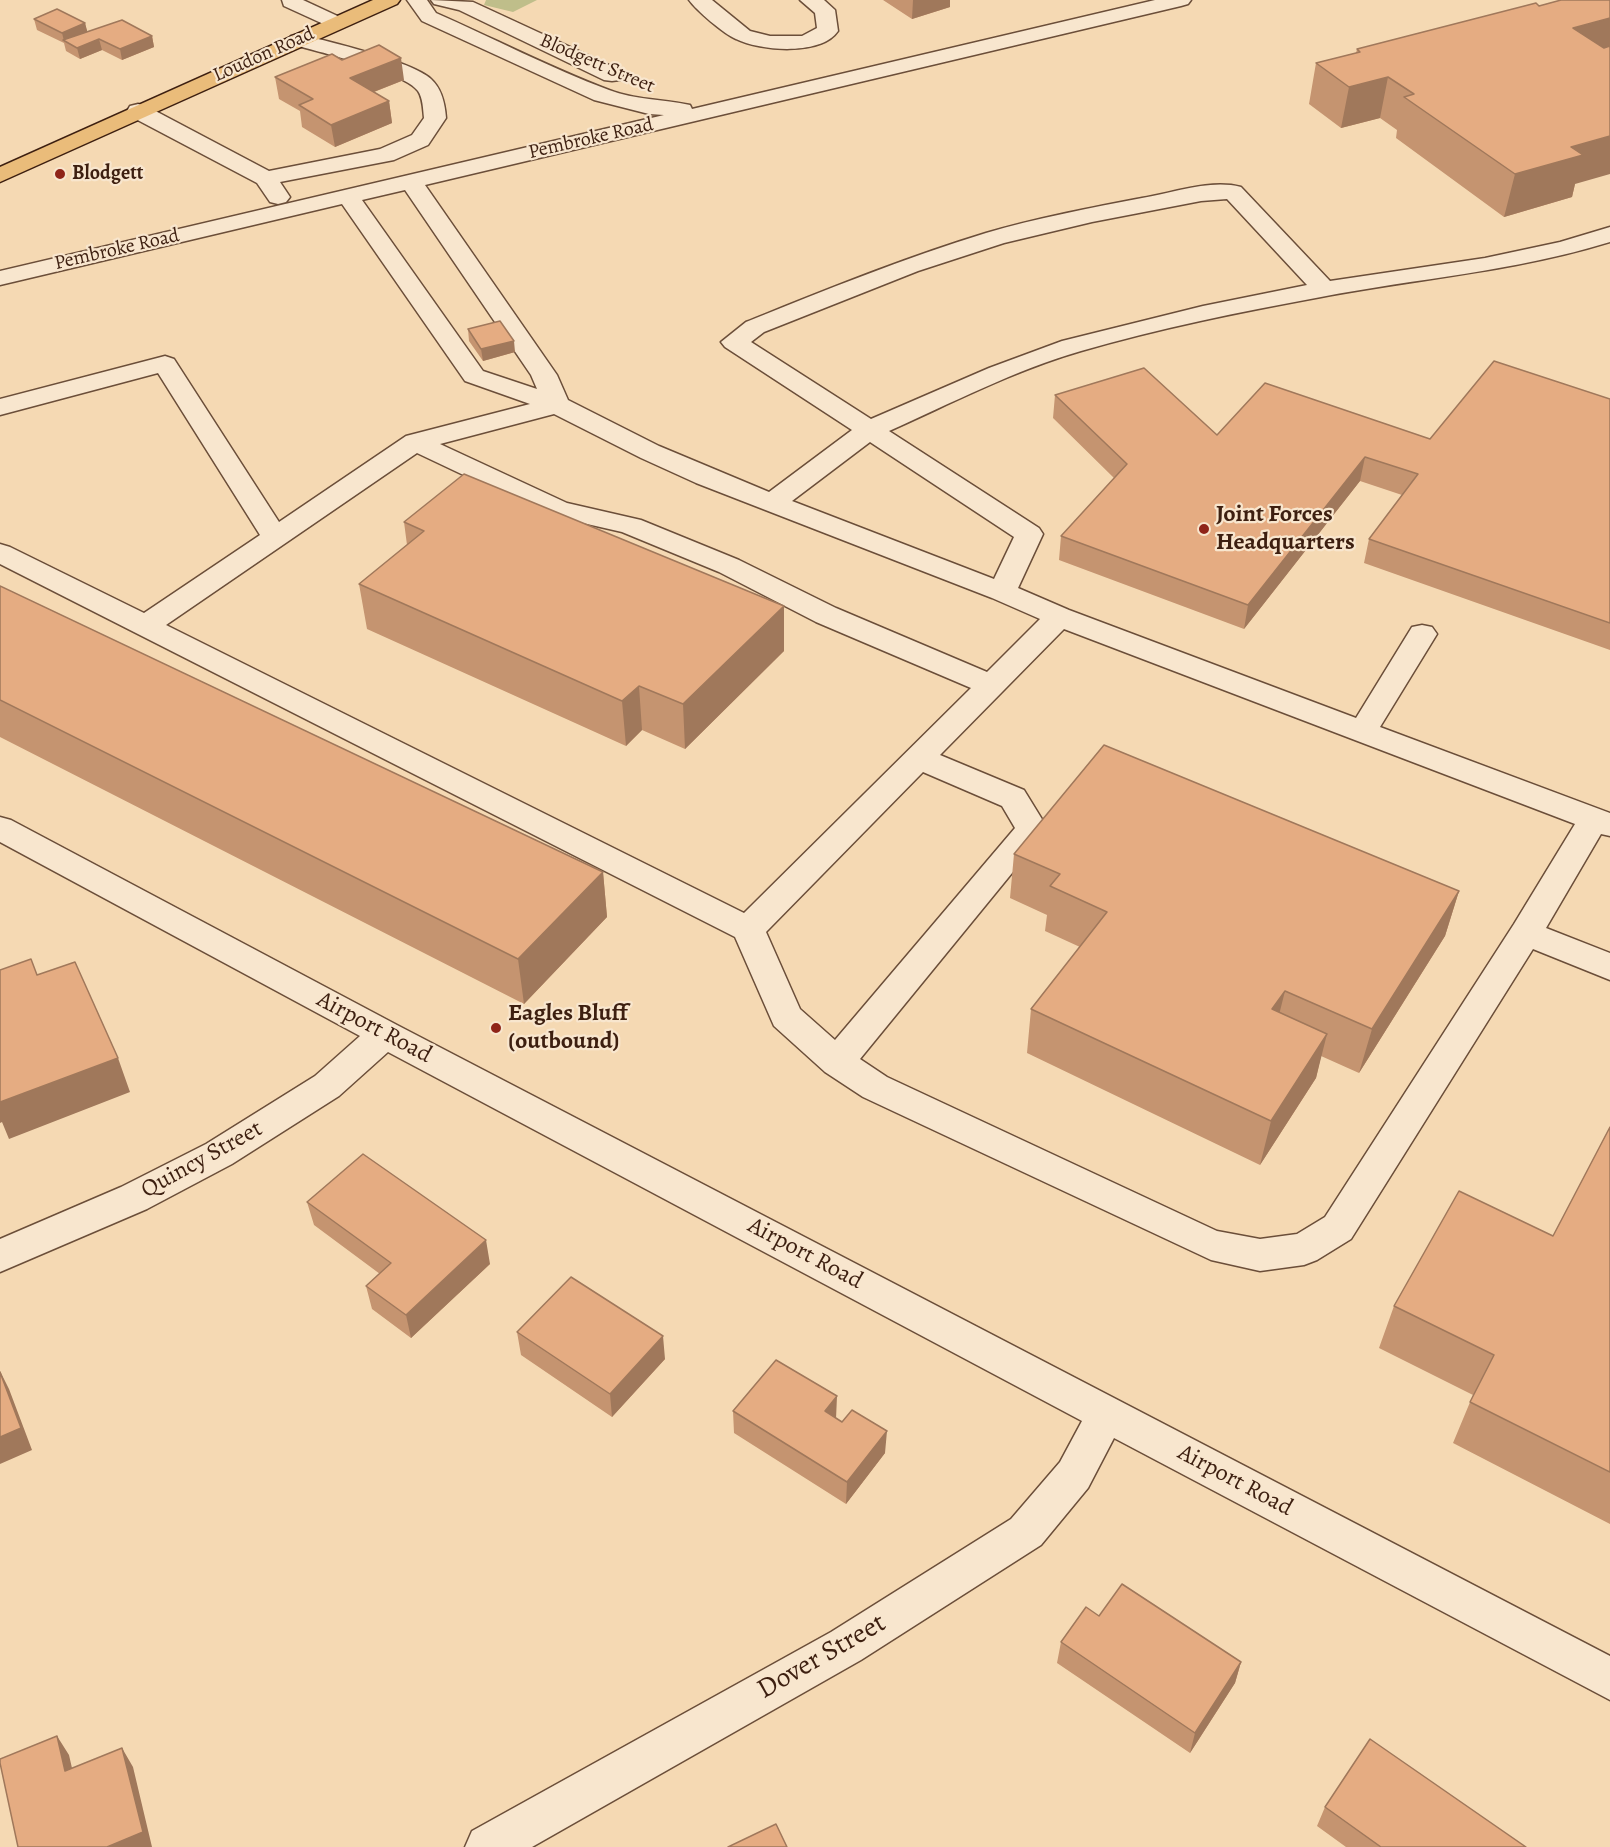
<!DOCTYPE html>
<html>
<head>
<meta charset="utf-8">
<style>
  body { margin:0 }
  canvas { display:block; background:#f5d9b3 }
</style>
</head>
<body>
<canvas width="1610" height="1847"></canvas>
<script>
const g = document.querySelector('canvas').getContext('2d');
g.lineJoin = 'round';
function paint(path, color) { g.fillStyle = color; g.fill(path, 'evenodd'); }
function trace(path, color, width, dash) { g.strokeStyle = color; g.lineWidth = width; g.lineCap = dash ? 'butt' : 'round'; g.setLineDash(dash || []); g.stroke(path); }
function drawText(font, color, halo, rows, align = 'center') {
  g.font = font + ' Alegreya,serif'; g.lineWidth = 4.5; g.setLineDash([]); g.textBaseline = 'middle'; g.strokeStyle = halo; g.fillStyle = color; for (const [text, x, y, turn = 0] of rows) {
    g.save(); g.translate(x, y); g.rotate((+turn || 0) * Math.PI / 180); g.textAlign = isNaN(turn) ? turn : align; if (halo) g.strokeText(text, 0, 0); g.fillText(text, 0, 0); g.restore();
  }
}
paint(new Path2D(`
  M486,0H537L513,12L484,5Z`), '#bfbe8a');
const minor = new Path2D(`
  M282,0H303L344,19L347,23L344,27L337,29L330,27L284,6Z
  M407,0H427L436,13C493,38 550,68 609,90C635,100 663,99 690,105L692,109L1155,0H1191L1188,4L1181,6L425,185L557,375L568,400L659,446L769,492L852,430L725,347L721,342L746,322C826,290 904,258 986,233C1037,218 1090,208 1142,198C1173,193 1210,179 1241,187L1330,281L1485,258L1560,242L1610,227V242C1513,272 1419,278 1321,297C1240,312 1160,328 1081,351C1015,370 952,403 889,431L1039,528L1043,534L1018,588L1069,610L1356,718L1412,627L1422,625L1432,627L1437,634L1380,727L1610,813V836L1601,834L1546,928L1610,953V980L1533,949L1351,1239L1317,1260L1304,1265L1260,1271L1211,1260L863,1097L825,1072L774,1026L735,937L0,564V544L10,547L144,613L260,535L158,373L0,415V399L165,356L174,359L279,522L406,436L530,404L465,381L342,204L0,285V271L664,115L649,114L594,100L422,21ZM405,190L531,375L537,389L483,371L362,200ZM1227,199L1307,285L1203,306L1062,341L989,368L871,419L751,342L764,332L918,271L1004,243L1092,222L1201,201ZM554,414L641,458L696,483L992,598L1040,619L987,672L836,608L739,560L641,520L567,503L440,444ZM870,442L1014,537L994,579L792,501ZM417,453L548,515L622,532L719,572L816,622L971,688L744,913L166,625ZM1064,629L1575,824L1514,924L1325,1217L1297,1234L1260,1239L1217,1231L887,1077L860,1059L1048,829L1024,790L940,755ZM923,772L1002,806L1015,828L835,1040L800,1009L766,932Z
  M431,0L473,2L620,70L623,75L620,80L612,81L604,80L459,10L434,4Z
  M689,0H712L750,31L770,36H802L817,28L815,13L800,0H824L835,10L838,31C821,56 760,51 736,39C724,34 696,10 689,0Z
  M298,34C327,41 412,61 431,79C442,89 445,104 446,118L428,145L394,160L280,182L290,197L286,202L278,204L270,202L257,183L130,116L127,111L130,106L138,104L146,106L269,171L380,149L412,135L424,118C423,109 423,98 418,91C405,72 315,51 291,44L288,40L291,36Z
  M0,817L11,820L397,1025L1610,1656V1700L1114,1438L1088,1488L1041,1545L861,1660L532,1847H465L472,1831L831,1632L1011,1519L1060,1462L1082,1421L388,1052L339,1096L232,1164L147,1209L0,1272V1239L121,1187L206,1144L315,1076L360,1036L0,842Z`);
const major = new Path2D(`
  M373,0H400L397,4L0,182V167Z`);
trace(minor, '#6b4e39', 3);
trace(major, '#3d1f10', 3);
paint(minor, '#f8e6ce');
paint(major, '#eabc7a');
paint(new Path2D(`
  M883,0H950V7L912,19Z
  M34,19L85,23L87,32L152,36L154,47L122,60L102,50L80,59L66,51L64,43L37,30Z
  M1357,49L1575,184L1572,197L1504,217L1396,138L1397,130L1380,118L1341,128L1309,104L1316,63L1356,53Z
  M342,60L404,80L374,92L389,101L392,123L335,147L302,127L300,111L279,99L275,77Z
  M468,329L515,352L483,361L469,341Z
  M1055,395L1217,435L1430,439L1610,399V650L1364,563L1369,539L1402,495L1360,481L1244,629L1059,560L1061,536L1114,478L1053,418Z
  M404,522L784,651L685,749L642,730L626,746L367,629L359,584L407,545Z
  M0,586L603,872L607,917L524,1004L0,737Z
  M1014,854L1459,891L1445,936L1359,1073L1321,1056L1316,1078L1260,1165L1027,1053L1031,1009L1080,947L1045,931L1047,915L1010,898Z
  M1610,1127V1524L1453,1443L1473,1395L1379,1348L1394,1306L1553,1236Z
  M307,1202L490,1264L411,1338L372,1309L366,1286L380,1274L314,1225Z
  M517,1332L665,1359L612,1417L521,1355Z
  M733,1411L836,1419L885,1453L846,1504L734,1433Z
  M1099,1616L1241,1662L1235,1683L1190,1753L1057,1663L1061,1642Z
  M1325,1807L1526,1847H1346L1317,1826Z`), '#c59470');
paint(new Path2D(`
  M913,0H950V7L912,19Z
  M1610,18V55L1573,28Z
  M85,23L88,34L64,41L62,33Z
  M152,36L154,47L122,60L120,49Z
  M99,39L102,50L80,59L77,48Z
  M401,58L404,80L353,100L350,78Z
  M1388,77L1380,118L1341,128L1349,87Z
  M389,101L392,123L335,147L331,125Z
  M1610,136V174L1575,184L1572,197L1504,217L1515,174L1571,147Z
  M514,341L515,352L483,361L481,349Z
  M1365,457L1360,481L1244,629L1248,605Z
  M784,606V651L685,749L683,704Z
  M639,686L642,730L626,746L622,701Z
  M603,872L607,917L524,1004L518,959Z
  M1459,891L1445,936L1359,1073L1372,1029Z
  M1285,991L1274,1035L1272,1009Z
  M1327,1034L1316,1078L1260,1165L1271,1121Z
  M118,1058L130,1092L9,1139L2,1122L0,1123V1102Z
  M486,1240L490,1264L411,1338L406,1315Z
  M663,1336L665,1359L612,1417L610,1394Z
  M0,1371L9,1389L32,1450L0,1464Z
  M837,1396L836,1419L825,1411Z
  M887,1431L885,1453L846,1504L847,1482Z
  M1241,1662L1235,1683L1190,1753L1195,1733Z
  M57,1736L69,1755L77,1790L65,1771Z
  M122,1748L133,1767L152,1847H107Z`), '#a0785b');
const building = new Path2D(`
  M1561,0H1610V18L1573,28L1604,48L1610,46V136L1571,147L1583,155L1515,174L1404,97L1414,94L1388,77L1349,87L1316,63L1360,52L1357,49L1536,3L1539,6Z
  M57,9L85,23L62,33L34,19Z
  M122,20L152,36L120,49L99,39L77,48L63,40Z
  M379,45L401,58L350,78L389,101L331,125L299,105L313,99L275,77L332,54L342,60Z
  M500,321L514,341L481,349L468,329Z
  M1494,361L1610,399V623L1369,539L1418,474L1365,457L1248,605L1061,536L1127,464L1055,395L1144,368L1217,435L1265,383L1430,439Z
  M464,474L784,606L683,704L639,686L622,701L359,584L424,531L404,522Z
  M0,586L603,872L518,959L0,700Z
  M1104,745L1459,891L1372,1029L1285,991L1272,1009L1327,1034L1271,1121L1031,1009L1107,912L1050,886L1060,874L1014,854Z
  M31,959L37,975L75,962L118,1058L0,1102V970Z
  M1610,1127V1472L1470,1402L1494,1355L1394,1306L1459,1191L1553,1236Z
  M363,1154L486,1240L406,1315L366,1286L391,1263L307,1202Z
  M571,1277L663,1336L610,1394L517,1332Z
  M776,1360L837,1396L825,1411L842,1422L852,1410L887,1431L847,1482L733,1411Z
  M0,1372L21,1428L0,1437Z
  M1122,1584L1241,1662L1195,1733L1061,1642L1086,1607L1099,1616Z
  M57,1736L65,1771L122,1748L143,1832L107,1847H18L0,1763V1759Z
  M1370,1739L1526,1847H1381L1325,1807Z
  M776,1824L787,1847H728Z`);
paint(building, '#e5ac82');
trace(building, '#a0785b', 1.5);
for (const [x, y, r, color] of [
  [60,174,6,"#8f2418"],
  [1204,529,6,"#8f2418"],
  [496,1028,6,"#8f2418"]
]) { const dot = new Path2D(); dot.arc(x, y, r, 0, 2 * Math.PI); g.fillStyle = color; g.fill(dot); trace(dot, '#f8e6ce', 2); }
drawText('20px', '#3d1f10', '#f8e6ce', [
  ["Loudon Road",264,55,-24],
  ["Blodgett Street",597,64,23],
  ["Pembroke Road",591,139,-13],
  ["Pembroke Road",117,250,-13]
]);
drawText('bold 20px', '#3d1f10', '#f8e6ce', [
  ["Blodgett",72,174]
], 'left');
drawText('bold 24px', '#3d1f10', '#f8e6ce', [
  ["Joint Forces",1216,515],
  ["Headquarters",1216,543],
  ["Eagles Bluff",508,1014],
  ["(outbound)",508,1042]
], 'left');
drawText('24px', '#3d1f10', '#f8e6ce', [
  ["Airport Road",374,1028,28],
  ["Quincy Street",202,1160,-29],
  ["Airport Road",805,1254,28],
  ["Airport Road",1235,1481,28]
]);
drawText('28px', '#3d1f10', '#f8e6ce', [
  ["Dover Street",822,1657,-30]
]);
</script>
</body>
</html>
